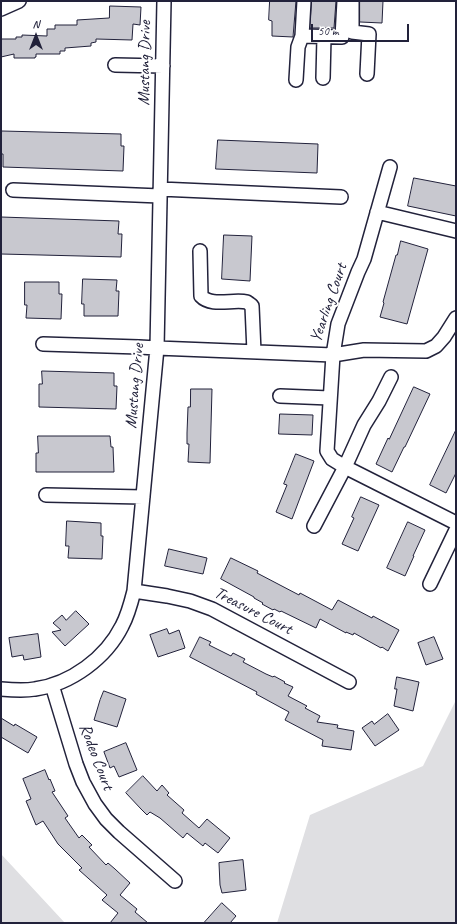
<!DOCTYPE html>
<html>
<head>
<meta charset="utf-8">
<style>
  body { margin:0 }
  #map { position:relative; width:457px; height:924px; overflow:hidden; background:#fff; font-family:Caveat,sans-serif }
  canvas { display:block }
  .frame { position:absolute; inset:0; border:2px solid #22223b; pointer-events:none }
  .north { position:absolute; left:16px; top:16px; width:40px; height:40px; -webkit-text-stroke:3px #fff; paint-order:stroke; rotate:0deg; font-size:11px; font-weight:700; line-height:16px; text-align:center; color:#22223b }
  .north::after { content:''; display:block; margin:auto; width:14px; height:18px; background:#22223b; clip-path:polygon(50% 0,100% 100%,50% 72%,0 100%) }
  .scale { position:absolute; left:311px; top:24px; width:98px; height:18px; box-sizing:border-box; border:2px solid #22223b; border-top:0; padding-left:5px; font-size:12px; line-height:14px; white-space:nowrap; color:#22223b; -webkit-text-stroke:3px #fff; paint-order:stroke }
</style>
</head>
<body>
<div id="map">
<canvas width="457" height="924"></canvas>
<div class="frame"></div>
<div class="north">N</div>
<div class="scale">50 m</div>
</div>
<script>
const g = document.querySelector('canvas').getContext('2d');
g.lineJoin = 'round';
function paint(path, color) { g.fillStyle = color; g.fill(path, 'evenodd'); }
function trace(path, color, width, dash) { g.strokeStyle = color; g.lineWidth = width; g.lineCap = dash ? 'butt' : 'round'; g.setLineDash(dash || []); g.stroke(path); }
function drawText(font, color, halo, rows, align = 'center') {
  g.font = font + ' Caveat,sans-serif'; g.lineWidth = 4; g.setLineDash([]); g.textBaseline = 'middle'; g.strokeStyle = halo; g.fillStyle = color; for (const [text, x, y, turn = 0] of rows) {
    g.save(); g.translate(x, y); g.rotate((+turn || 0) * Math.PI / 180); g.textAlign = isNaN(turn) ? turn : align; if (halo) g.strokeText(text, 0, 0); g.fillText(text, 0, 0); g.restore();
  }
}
paint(new Path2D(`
  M456,700V923H277L310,815L423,766Z
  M1,854L65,923H1Z`), '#dfdfe2');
const building = new Path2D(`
  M270,1H296L293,37L272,36V21L269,20Z
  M312,1H336L334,28H310Z
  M360,1H383L382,23L360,22Z
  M110,6L141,7L140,25L133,24L132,40L96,39V42L91,43V46L65,48V51H60V54H36V57H35V58H14V54L1,57V39H16V37H22V35L47,36V29H55V25H77V20L109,18Z
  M2,131L121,134V146H124L123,171L3,167V154H1Z
  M218,140L318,144L317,173L216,169Z
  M414,178L456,186V216L408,206Z
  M1,217L119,221L118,234H122L121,257L1,254Z
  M224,235L252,236L250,281L222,279Z
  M401,241L428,249L407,324L380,317L384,303L383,302L396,255H397Z
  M83,279L117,280L116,291H119L118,316H84V304H82Z
  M25,282H59V294H62L61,319L26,318L27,305H25Z
  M42,371L114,373V386H117L116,409L39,407V384H42Z
  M414,387L430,394L405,447H404L392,472L376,464L388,438L389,439Z
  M191,389H212L210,463L188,462L189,444H187V433L188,407H190Z
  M280,414L313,415L312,435L279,434Z
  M456,430V473L446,493L430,485Z
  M38,436H110L111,447H113L114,472H36V453H38Z
  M296,454L314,461L292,519L276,512L287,485L284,484Z
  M361,497L379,505L358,551L342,544L354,518L352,517Z
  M67,521L101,523V536H103L102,559L68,558L69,546H66Z
  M408,522L425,530L413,556H414L405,576L387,568Z
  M169,549L207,558L203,574L165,566Z
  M231,558L258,571L257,573L299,595L300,593L332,610L338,600L372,618L373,616L399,630L388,651L382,647L381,648L354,633L353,635L346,632V633L320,619L316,628L281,611L280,612L274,609L273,610L262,604L263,603L254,598V597L221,579Z
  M76,611L89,624L65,646L52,632L61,630L53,623L62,615L66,620Z
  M167,629L169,634L179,630L185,648L158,657L150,635Z
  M38,634L41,657L24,660L23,655L12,657L9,638Z
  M200,637L211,642L209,645L231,656L233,653L245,659L243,662L266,674L273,677L274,676L285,682L284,683L293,687L288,696L307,706L305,708L320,716L317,722L338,725L337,728L354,731L351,750L322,746L323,740L285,720L289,712L256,694L257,692L190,657Z
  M434,637L443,659L426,665L418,643Z
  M397,677L419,682L413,711L394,706L397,689H395Z
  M104,691L126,699L117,727L94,720L100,700Z
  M388,714L399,730L375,746L362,728L372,721L374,724Z
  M1,718L14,726L15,724L37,737L28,753L1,737Z
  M126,743L137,770L119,777L114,766L110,768L104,752Z
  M45,770L49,780L50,779L55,791L52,792L68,816L65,818L79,838L82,835L92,845L89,847L106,865L108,863L115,869L130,883L120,895L137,909L135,912L148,923H110L118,913L102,900L107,895L79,870L82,868L58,844L43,821L36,825L26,801L31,799L23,779Z
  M143,776L157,791L162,785L169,793L167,795L184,810L182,813L199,828L207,819L230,838L218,853L205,843L203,846L187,833L183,838L160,818L150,812L147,815L141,809L126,793Z
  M243,860L246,890L222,893L220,885L219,863Z
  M222,903L236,916L230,923H204Z`);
paint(building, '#c8c8cf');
trace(building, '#22223b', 1);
const minor = new Path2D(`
  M304,1L302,36L342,37L344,1
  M352,1V32L369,34L367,74
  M1,9L19,1
  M115,65L163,66
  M323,78L324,37
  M296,80L298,47L302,36
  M390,167L364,259L358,272L338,324L333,355L327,451L332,459L345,467L456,523
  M160,189L341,197
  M13,190L160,196
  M377,212L456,231
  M200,251L201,296C211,307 233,299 247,302C248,303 251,305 252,306L254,352
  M43,344L139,347L157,348L333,355L364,350L426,351L436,346L444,337L456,318
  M280,396L330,398
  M46,495L143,497
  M314,526L345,467L364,425L379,401L391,377
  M430,584L456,530
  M134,591L167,596L190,601L212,609L349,682
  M52,685L76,764L83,782L95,804L106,819L119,832L175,881
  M1,689C12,690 24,691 35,689C71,684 106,658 122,626C128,615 131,603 134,591L157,348L164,1`);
trace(minor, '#22223b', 16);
trace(minor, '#fff', 13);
drawText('17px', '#22223b', '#fff', [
  ["Mustang Drive",145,63,-89],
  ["Yearling Court",329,303,-71],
  ["Mustang Drive",135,386,-85],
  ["Treasure Court",253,611,27],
  ["Rodeo Court",96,757,69]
]);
</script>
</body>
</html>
